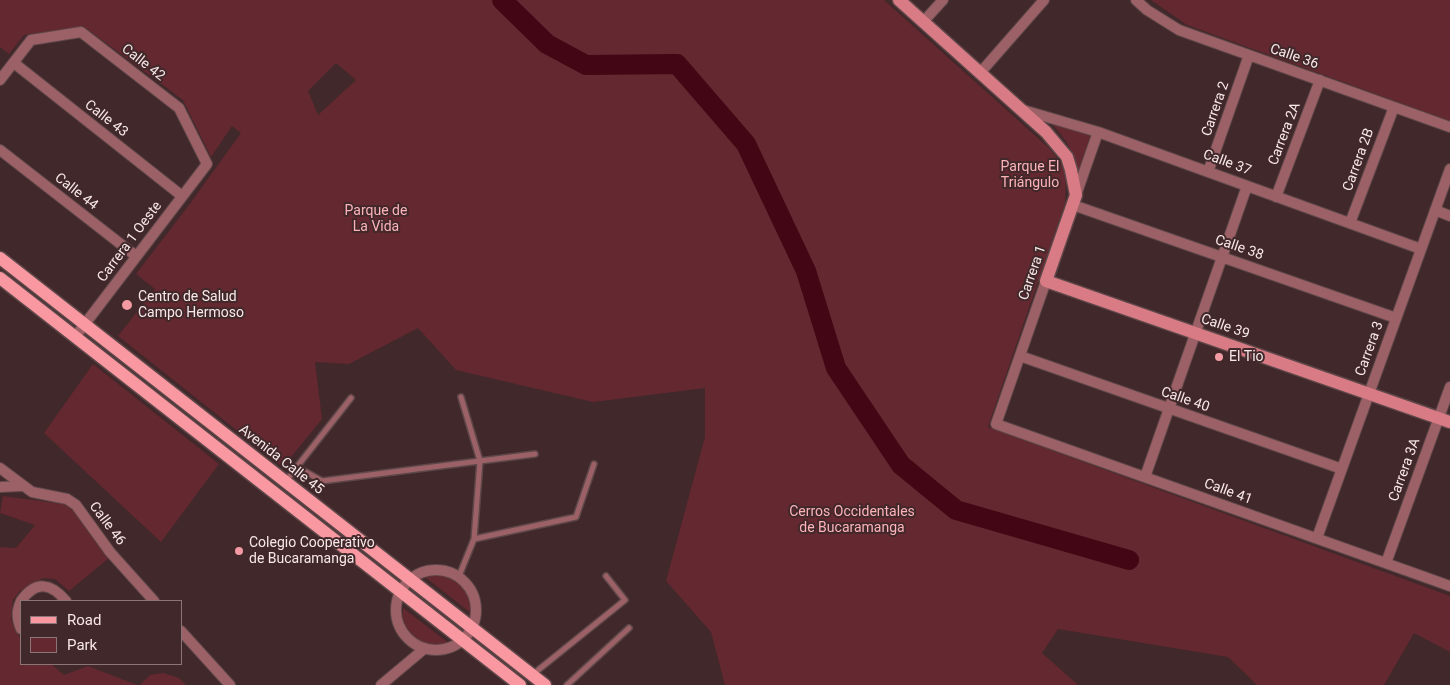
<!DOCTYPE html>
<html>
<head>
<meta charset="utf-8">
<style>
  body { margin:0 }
  #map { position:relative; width:1450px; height:685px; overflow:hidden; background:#41282a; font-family:Roboto,sans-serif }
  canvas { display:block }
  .legend { position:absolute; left:20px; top:600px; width:162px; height:65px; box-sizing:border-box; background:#41282a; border:1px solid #8b7576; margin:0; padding:6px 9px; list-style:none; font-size:15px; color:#f9e8e9 }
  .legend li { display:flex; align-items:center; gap:10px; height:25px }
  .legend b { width:25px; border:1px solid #8b7576 }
</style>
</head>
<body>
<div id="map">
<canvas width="1450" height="685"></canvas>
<ul class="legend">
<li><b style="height:6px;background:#f998a1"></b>Road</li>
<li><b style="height:14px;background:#632830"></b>Park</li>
</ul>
</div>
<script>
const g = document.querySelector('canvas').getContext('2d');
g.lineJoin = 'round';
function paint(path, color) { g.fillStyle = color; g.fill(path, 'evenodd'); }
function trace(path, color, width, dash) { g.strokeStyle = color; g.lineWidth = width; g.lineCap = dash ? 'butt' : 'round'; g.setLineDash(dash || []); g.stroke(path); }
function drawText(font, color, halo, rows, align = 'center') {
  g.font = font + ' Roboto,sans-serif'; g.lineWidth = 4; g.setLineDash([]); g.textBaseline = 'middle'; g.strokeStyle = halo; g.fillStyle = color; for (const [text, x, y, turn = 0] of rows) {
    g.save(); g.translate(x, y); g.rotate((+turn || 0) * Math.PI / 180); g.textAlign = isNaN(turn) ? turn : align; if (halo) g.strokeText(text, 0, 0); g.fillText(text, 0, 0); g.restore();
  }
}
paint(new Path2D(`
  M0,0H884L1049,148C1066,168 1067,177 1065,203L988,427L1450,596V652L1414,633L1384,685H1257L1228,657L1058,629L1042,653L1078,685H725L711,632L666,581L705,437V388L593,402L456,370L418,328L349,364L315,362L322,419L283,467L118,336L155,289L136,274L189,205L241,133L232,126L211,157L183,100L83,26L24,35L9,54L0,47ZM336,63L356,80L318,115L308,91Z
  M1151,0H1450V121L1187,25Z
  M1052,124L1091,134L1078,172C1073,150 1067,141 1052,124Z
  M93,364L219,464L161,542L44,433Z
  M3,496L63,504C83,513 96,540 109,558L69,591L55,579L43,578L20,591L13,600L11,619L18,635L21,638V664H51L64,675L88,666L137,685H0V547L16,548L35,525L0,513Z
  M437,575C460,579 474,588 472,614L425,577Z
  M403,608L450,644C426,651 399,634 403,608Z
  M164,673L179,678L186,685H140L150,675Z`), '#632830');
trace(new Path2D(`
  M502,0L547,44L586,65L677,64L746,144L806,271L836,368L901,465L956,510L1129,560`), '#420614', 20);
const lane = new Path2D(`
  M461,397L480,461L474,539
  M297,467L322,481L535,454
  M285,482L351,398
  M459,576L474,539L576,517L594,464
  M532,675L625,600L606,576
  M567,685L629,628`);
const street = new Path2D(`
  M1136,0L1147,10L1179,30L1450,127
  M923,22L943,0
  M14,63L182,196
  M980,73L1044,0
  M0,80L31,40L81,32L179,108L207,164L75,337
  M1023,110L1098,132L1421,249
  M0,150L136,256
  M1208,172L1249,55
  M1076,195L1098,132
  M1276,197L1320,80
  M1073,205L1396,318
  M1435,210L1450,216
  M1350,223L1394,107
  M1046,281L996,424L1450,586
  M1020,356L1342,469
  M0,468L32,492L67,499L76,505L110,552L154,601
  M1145,477L1247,186
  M0,487L22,486
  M1317,538L1450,169
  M1386,563L1450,387
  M396 610a40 40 0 1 1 80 0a40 40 0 1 1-80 0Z
  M21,601C36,580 51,583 66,601
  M21,601C16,612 17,619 21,629
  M181,631L230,685
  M381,685L424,649`);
const secondary = new Path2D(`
  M899,0L1046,132L1067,157L1071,170L1076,195L1046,281L1450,422`);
const primary = new Path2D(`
  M0,258L545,685
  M0,278L520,685`);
trace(lane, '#5e4749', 8);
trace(street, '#5e4749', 12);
trace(secondary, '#5e4749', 15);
trace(primary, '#5e4749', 15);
trace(lane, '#9c6166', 5);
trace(street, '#9c6166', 10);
trace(secondary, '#d87b84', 12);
trace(primary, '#f998a1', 12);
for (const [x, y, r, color] of [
  [127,305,6,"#f49aa2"],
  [1219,357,5,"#f49aa2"],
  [239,551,5,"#f49aa2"]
]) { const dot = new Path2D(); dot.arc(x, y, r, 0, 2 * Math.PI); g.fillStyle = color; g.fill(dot); trace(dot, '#41282a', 2); }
drawText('14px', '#f9e8e9', '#41282a', [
  ["Calle 36",1294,57,19],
  ["Calle 42",143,63,38],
  ["Carrera 2",1216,109,-71],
  ["Calle 43",106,119,38],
  ["Carrera 2A",1285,134,-69],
  ["Carrera 2B",1359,160,-70],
  ["Calle 37",1227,163,20],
  ["Calle 44",76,192,38],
  ["Carrera 1 Oeste",130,242,-53],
  ["Calle 38",1239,248,19],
  ["Carrera 1",1033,273,-71],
  ["Calle 39",1225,327,19],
  ["Carrera 3",1370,349,-70],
  ["Calle 40",1185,400,19],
  ["Avenida Calle 45",281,460,38],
  ["Carrera 3A",1405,470,-70],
  ["Calle 41",1228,492,20],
  ["Calle 46",107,524,53]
]);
drawText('14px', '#fcb3b9', '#41282a', [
  ["Parque El",1030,167],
  ["Triángulo",1030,183],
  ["Parque de",376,211],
  ["La Vida",376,227],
  ["Cerros Occidentales",852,512],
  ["de Bucaramanga",852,528]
]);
drawText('14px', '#f9e8e9', '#41282a', [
  ["Centro de Salud",138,297],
  ["Campo Hermoso",138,313],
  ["El Tio",1229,357],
  ["Colegio Cooperativo",249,543],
  ["de Bucaramanga",249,559]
], 'left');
</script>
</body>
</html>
